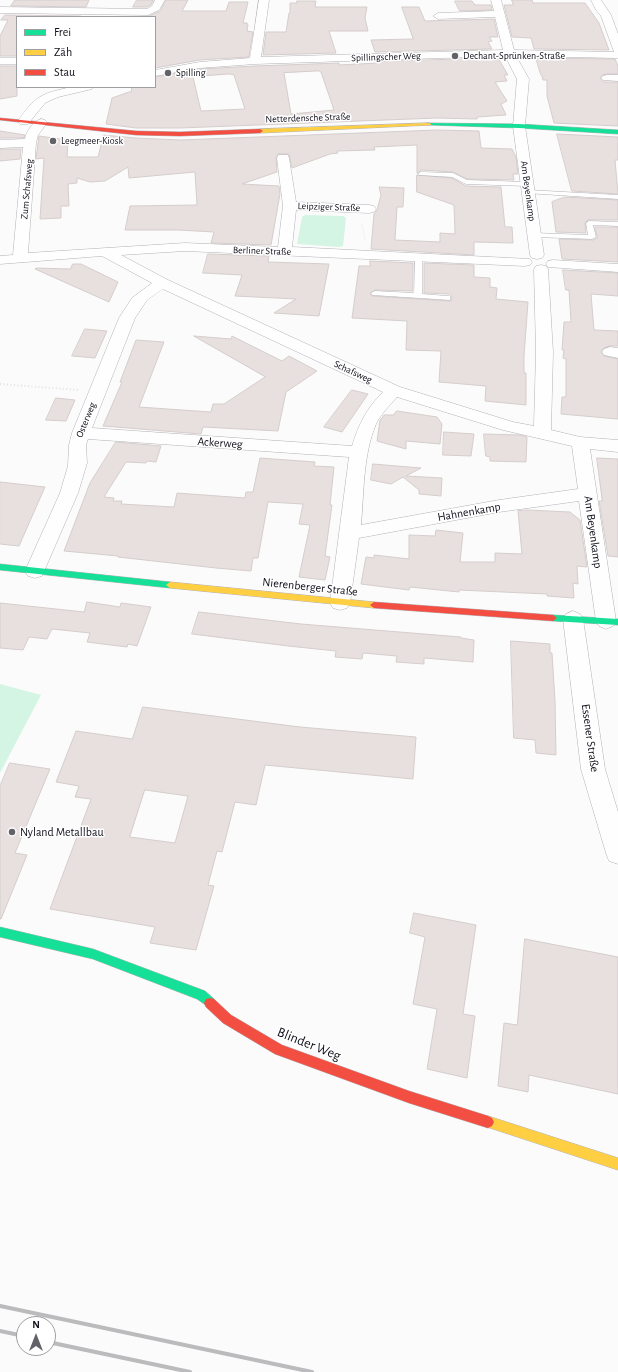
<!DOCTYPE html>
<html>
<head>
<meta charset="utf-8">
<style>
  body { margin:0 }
  #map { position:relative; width:618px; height:1372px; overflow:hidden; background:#fbfbfb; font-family:"Alegreya Sans",sans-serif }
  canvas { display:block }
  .legend { position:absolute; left:16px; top:16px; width:140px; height:72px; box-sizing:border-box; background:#fff; border:1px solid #9f9fa3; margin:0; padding:5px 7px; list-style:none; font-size:12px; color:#100f1a }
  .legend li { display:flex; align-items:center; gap:8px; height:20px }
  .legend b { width:20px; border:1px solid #9f9fa3 }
  .north { position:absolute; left:16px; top:1316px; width:40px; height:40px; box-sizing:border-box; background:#fff; border:1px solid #9f9fa3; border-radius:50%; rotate:0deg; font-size:11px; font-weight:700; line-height:16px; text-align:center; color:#100f1a }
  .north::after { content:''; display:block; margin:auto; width:14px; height:18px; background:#626269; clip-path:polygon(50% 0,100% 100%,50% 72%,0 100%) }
</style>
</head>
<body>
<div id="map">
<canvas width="618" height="1372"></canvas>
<ul class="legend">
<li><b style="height:5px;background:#16e098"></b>Frei</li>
<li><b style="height:5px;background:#ffcf43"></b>Zäh</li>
<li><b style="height:5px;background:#f24e42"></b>Stau</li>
</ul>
<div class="north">N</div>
</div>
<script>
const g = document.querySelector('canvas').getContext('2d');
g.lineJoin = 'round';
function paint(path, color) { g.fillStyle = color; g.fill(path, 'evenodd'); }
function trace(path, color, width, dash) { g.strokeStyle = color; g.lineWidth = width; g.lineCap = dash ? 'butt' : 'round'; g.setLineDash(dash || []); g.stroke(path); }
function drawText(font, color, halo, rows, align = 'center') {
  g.font = font + ' "Alegreya Sans",sans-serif'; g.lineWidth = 3; g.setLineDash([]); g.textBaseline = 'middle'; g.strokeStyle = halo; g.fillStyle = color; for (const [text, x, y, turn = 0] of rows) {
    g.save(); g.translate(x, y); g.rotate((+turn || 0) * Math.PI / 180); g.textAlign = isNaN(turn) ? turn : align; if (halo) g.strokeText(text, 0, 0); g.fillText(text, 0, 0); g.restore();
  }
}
paint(new Path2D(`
  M305,215L343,216L346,218L343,246L339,247L297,244L302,217Z
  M0,684L41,695L0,773Z`), '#d4f5e4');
const building = new Path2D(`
  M15,0H89L86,7L11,6Z
  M137,0H153L151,5L147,7H133Z
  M166,0H188L182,11H226L229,2H248L243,23H247L248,25L247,31L253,32L249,57L200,60L155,68V17H128L149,16L160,11Z
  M512,0H532L533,3H585L599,23L609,50L534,49L531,38L512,37L504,5H513Z
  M297,1H316L315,7H367L365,18L368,31H329L336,53L263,55L266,32H286L289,13H290V3H297Z
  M455,1H472L475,5H491L492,10L460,11Z
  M402,7H419L425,21L494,19L498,37H489L492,41L488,42L492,49L375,52L371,40L413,39Z
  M5,15L81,16L80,17H17V56H0V36L8,20H1Z
  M498,58L508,75H504L507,81L495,82L507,101L501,104L506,115L477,117V119L437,118L180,128H136L106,124L112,98L132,91L131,87H155V77L200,69L255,66L339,63V65L378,63V62ZM319,71L321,72L334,110L291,114L284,73ZM230,74L234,75L245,109L201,111L193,77Z
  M536,58L615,59L618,66V74H607L602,75L600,78L603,82H618V126L554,123L547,96V80H543L542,76L541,75Z
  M0,66H17V96L0,99Z
  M437,130L479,131L481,148L512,149L516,157L518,174H513L514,180L467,179L453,172L421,170L417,173V145L374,147L375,150L337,151L338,153L330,154L292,168L289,154H278L276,158L277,172L242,184L279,186L280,194L271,245L211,243L214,232L178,230H125L130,206L197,205L195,172L129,178L128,167L105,181L90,182L77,178V183L68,184L69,206H61V218L40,219L44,158L36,159L39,136L68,140L67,157H98L101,145H108L102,142L103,135L136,138L180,140Z
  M0,131L25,135L24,138H0Z
  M557,134L618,137V160H615L618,194L572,191Z
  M0,149H21L20,159L0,161Z
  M417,175L452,178L466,186L501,187L505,227H512L513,243L474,242V255L371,249L374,214L377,210L381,195L379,187L404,188L403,207H397L395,240L440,242V233L455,234L454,205L417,192Z
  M565,197L618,200V220H588L585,223L586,233L556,232L552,202Z
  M595,227H618V262L562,259L559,239L593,240L597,238Z
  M208,254L269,256L268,262L329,264L319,316L274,313L296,299L235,296L242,275L203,273Z
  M370,261L413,263V291L375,290L370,293L372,296L451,301L452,296L450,294L424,293V263L474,265V277L490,278V287L497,288L496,299L528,302L524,356V373H526V405L485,401L486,386L439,382L441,351L406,350L407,321L352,318L359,266H370Z
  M73,264H81L118,282L109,302L35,269L36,268L70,269Z
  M563,270L618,273V296L591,294L594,330L618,331V346H610L604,348L601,351L604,356L618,359V419L561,414L562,397H566V359L563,358L564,350H562L564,322H571L569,290H566Z
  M85,329L107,331L95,358L72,356Z
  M194,336L231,339L232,336L282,361L289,356L317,371L286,392L278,431L203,427L201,434L103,426L122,382H120L136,340L164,342L139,407L211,412L213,404H224L265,377Z
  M352,390L368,394L342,432L324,427Z
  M56,398L75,400L66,421L46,420Z
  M397,411L437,417L442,424L440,444L406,441V449L377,441L380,420L382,418L384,415H393Z
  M444,432L474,434L471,456L443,455Z
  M484,434L520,435L527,437L526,462L490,461V457L486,456Z
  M116,442L161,446L156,462L147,461L146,463L126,462L104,497L114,498L113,501H122L121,504L174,507L177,493L245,498L246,492H253L260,458L315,462L314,466L334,467L330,505H332L325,556L330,557L325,580L299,577L310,525L299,524L303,504L268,502L258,558H253L251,571L216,568L118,557V556L64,551L90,483Z
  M597,458L618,459V557L608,556L599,501H602Z
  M373,464L421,468L406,476L442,478L441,496L419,494V490L403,477L391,484L371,480Z
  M0,482L45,487L19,546L0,544Z
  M527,510L570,512L580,520L587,567L577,566L578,584L573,583L574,598L547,596V594L459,590V592L410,587L409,590L361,584L366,557L374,558V555L409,559V535L435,536L436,530L463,533L460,562H495V553L522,554L518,511Z
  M87,602L120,607L121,603L151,607L137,646L128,644L127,647L87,642L90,633L52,629L47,639L29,637L23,650L0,648V603L84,612Z
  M199,612L301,624L461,637V638L474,640L473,662L424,658V664L396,662L397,656L363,653L362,659L335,657L336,651L288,646L192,634Z
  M511,641L550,644V653H552L555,701L556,755L536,753L535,740L514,738Z
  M143,707L300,727L416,737L413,779L265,765L256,805L235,802L222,852L217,851L208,885L214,886L196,950L150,943L155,927L50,909L91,799L75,797L79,786L56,782L76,731L132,739ZM145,790L188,796L175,843L130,837Z
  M10,763L50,769L15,853L27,855L1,919H0V786Z
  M414,913L476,925L463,1014L475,1016L467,1078L427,1069L437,1009L413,1004L425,937L410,933Z
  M525,939L618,957V1094L529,1075L528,1092L498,1086L504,1023L517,1025Z`);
paint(building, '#e8e0df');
trace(building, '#d4cdcc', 1);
const lane = new Path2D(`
  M421,172L453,173L467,180L527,182L530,184L527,186L466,184L452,177L419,175L418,174Z
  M528,190L618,195V199L526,193V191Z
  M589,221L618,222V226L593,225L596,237L592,239L534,237L530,235L534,233L588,235L586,223Z
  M415,255H418L422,257V294L447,296H450V300L372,295L371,293L375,291L414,293Z`);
const street = new Path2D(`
  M155,0H165L159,10L148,15L0,13V7L147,9L152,6Z
  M259,0H269L261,57L503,50L495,17L438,19L433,16L438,13L494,11L491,0H501L514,50L614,52L601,16L596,10L591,0H601L611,15L618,34V58L516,56L529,79L525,126L544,255L542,258L537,259L532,258L530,255L513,126L517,79L505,56L255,64L200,68L155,76V70L200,62L250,58Z
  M0,58H17V64H0Z
  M607,75H618V81L603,80L601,78L603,76Z
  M72,87H94L92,89L58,97L45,103L28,124H20L18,121C35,96 42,93 72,87Z
  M41,119L45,120L47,123L38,135L36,143L28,253L185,243L278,247L283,206L277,158L278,155H288L289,158L296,202L369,205L374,206L376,209L374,212L369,213L296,210L292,247L530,259L532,262L530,265L525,266L185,251L121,255L168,280L400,387L513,422L534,426L536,352L534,269L536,266L541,265L546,266L548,269L553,352L551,430L580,437L618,440V452L590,449L616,621L613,626L606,629L599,626L596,621L579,501L499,512L359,538L350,603L347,608L340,610L333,608L330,603L349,457L88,439L86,445L87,463L78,493L42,576L35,578L28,576L25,571L60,493L68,466L69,445L72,433L119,318L132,298L152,283L102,256L0,264V256L13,255L23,147L0,148V140L25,139C26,132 33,121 41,119ZM163,289L383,392C366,409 359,424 352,446L92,428L135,318L147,300ZM397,397L503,430L572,446L578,489L499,500L361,525C364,492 363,455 376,424C381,414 390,405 397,397Z
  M553,260L618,264V272L548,267L546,264L548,261Z
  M610,347L618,348V358L604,355L602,352L604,349Z
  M573,611L580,614L583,619L605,769L618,812V864L609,861L606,853L581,769L563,619L566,614Z`);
const fast = new Path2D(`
  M427,123L519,124L618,130V134L519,128L429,125L427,124Z
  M0,564L170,582L174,585L170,588L0,570Z
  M553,615L618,619V625L553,621L549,618Z
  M0,927L93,949L205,991L214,999L216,1003L214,1007L210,1008L197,999L93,959L0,937Z`);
const slow = new Path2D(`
  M429,123L431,124V125L260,133L257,131L260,129Z
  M170,582L374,602L378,605L374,608L170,588L166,585Z
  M488,1116L618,1158V1170L484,1126L482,1122L484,1118Z`);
const jam = new Path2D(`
  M0,118L136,131L180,132L260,129L263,131L260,133L180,136L136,135L0,120Z
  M374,602L553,615L557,618L553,621L374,608L370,605Z
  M210,998L214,999L231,1015L282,1045L409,1091L488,1116L492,1118L494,1122L492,1126L488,1128L409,1103L275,1054L223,1023L206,1007L204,1003L206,999Z`);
trace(lane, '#b2b1b7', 1);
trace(street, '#b2b1b7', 1);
trace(fast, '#b2b1b7', 1);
trace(slow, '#b2b1b7', 1);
trace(jam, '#b2b1b7', 1);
trace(new Path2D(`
  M362,224L365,240`), '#e2e2e2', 1.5, [0.5, 1.5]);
trace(new Path2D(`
  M0,384L79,390`), '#e2e2e2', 2, [1, 2.5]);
paint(lane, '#fefefe');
paint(street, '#fefefe');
paint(fast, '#16e098');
paint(slow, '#ffcf43');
paint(jam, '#f24e42');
trace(new Path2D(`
  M0,1306L312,1372
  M0,1331L24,1336
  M48,1342L190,1372`), '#bbbabc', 4);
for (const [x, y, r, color] of [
  [455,56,4,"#626269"],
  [168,73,4,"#626269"],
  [53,141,4,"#626269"],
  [12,832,4,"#626269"]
]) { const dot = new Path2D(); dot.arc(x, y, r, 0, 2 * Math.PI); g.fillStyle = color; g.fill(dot); trace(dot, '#fff', 1.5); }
drawText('10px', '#100f1a', '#fff', [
  ["Dechant-Sprünken-Straße",463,56],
  ["Spilling",176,73],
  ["Leegmeer-Kiosk",61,141]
], 'left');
drawText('10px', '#100f1a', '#fff', [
  ["Spillingscher Weg",386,57,-2],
  ["Netterdensche Straße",308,118,-2],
  ["Zum Schafsweg",27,189,-85],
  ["Am Beyenkamp",528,191,82],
  ["Leipziger Straße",329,207,2],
  ["Berliner Straße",262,251,2],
  ["Schafsweg",353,372,25],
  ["Osterweg",86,420,-68]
]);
drawText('12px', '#100f1a', '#fff', [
  ["Ackerweg",220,443,4],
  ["Hahnenkamp",469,512,-10],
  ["Am Beyenkamp",593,532,82],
  ["Nierenberger Straße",310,587,6],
  ["Essener Straße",590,738,82]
]);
drawText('12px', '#100f1a', '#fff', [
  ["Nyland Metallbau",20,832]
], 'left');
drawText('14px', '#100f1a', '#fff', [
  ["Blinder Weg",309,1044,22]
]);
</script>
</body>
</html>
